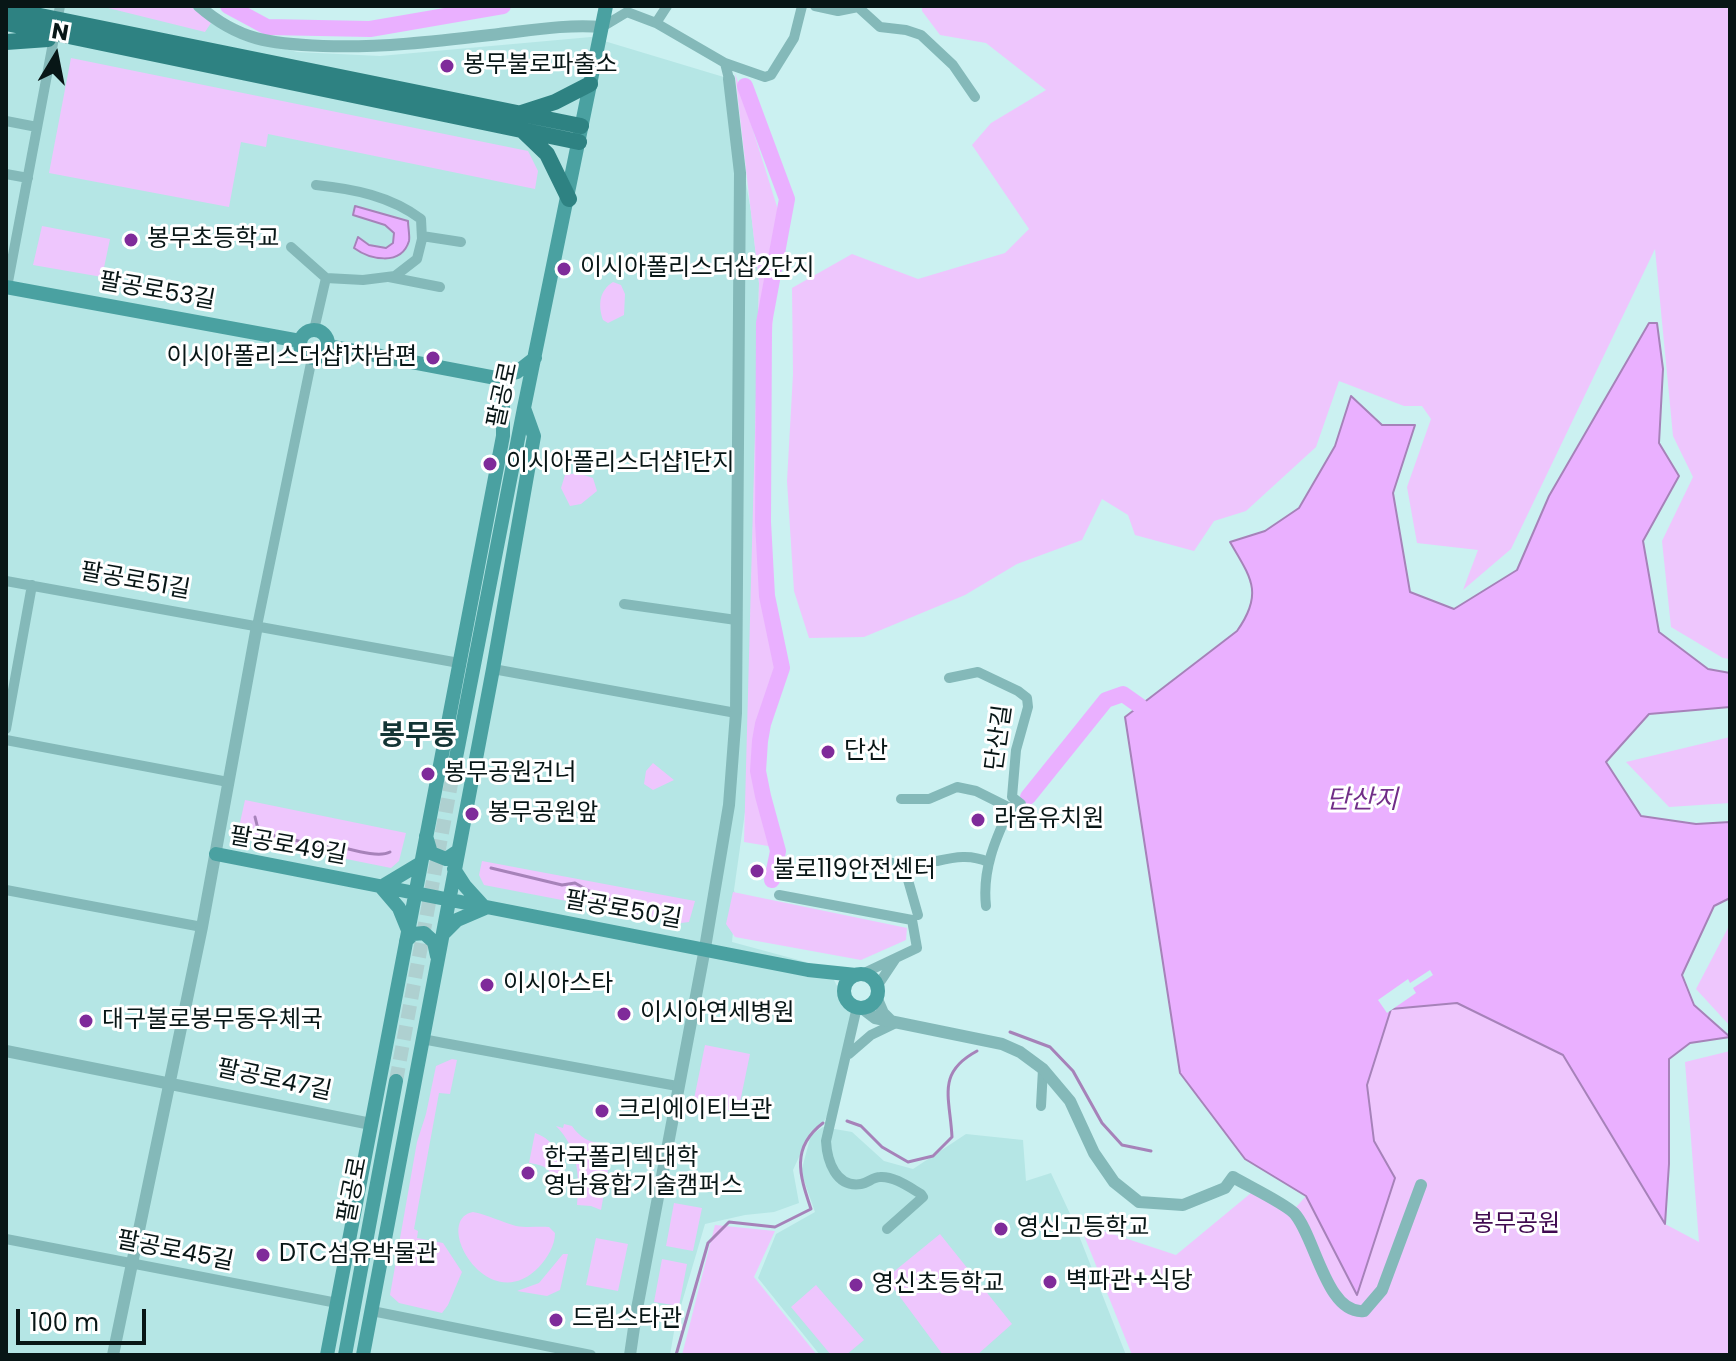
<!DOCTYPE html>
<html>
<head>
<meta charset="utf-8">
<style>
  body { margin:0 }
  #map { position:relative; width:1736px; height:1361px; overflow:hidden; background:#cbf1f1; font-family:Poppins,sans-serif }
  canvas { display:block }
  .frame { position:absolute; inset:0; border:8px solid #081616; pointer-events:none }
  .north { position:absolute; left:16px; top:16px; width:80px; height:80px; -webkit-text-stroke:6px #fff; paint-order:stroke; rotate:10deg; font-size:22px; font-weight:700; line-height:32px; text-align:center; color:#081616 }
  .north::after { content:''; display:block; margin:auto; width:28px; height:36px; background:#081616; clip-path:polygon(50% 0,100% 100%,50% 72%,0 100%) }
  .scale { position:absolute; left:16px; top:1309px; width:130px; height:36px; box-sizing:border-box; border:4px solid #081616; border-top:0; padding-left:10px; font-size:24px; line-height:28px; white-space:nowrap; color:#081616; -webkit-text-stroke:6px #fff; paint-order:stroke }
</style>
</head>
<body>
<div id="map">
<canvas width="1736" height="1361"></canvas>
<div class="frame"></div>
<div class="north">N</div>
<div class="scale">100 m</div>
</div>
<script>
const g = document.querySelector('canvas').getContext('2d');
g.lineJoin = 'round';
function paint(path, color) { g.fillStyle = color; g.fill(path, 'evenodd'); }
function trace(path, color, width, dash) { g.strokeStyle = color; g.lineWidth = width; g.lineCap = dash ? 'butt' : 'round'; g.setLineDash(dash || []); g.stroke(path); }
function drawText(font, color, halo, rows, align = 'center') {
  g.font = font + ' Poppins,"Noto Sans KR",sans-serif'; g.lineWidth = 6; g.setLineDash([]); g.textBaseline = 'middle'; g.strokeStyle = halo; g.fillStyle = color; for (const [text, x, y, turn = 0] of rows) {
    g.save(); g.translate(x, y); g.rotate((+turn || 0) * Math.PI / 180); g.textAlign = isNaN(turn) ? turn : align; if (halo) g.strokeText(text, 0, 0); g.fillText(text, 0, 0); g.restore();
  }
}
paint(new Path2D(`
  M6,6H190L211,23L241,37L297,52L380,56L591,37L727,78L751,211L759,283L746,805L734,890L736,901L732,942L828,968L851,1014L828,1115L823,1123L811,1131L793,1170L799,1203L774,1212L745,1215L705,1224L675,1326L670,1355H6Z
  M823,1127L852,1132L884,1161L913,1169L966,1134L1023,1140L1026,1181L1051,1173L1072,1218L1126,1355H820L758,1278L776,1234L815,1212L801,1172L811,1135Z`), '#b5e6e5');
paint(new Path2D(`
  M100,6H190L211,23L205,32Z
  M922,6H1730V659L1723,658L1671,627L1662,541L1693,477L1673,436L1655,249L1511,549L1463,590L1478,550L1417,543L1407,487L1431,419L1422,406H1404L1339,381L1316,447L1246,511L1214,521L1194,551L1135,535L1128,515L1102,499L1082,540L1017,564L965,595L864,637L809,638L794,591L787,481L793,374L792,288L852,254L918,279L1005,253L1029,229L972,145L991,123L1046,90L986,43L940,35L922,11Z
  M71,58L528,151L538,171L535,189L268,134L266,147L241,142L229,207L49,173Z
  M735,73L779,213L764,471L778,664L754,742L757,792L774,847L744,842L759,283Z
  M42,226L110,239L102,277L33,265Z
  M613,282L621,285L625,294L624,315L608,323L603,320C598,305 599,291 613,282Z
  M577,473L593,478L597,491L581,504L570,506L561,488L565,475Z
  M1730,737V803L1669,807L1626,762Z
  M653,763L674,780L653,790L644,784L646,771Z
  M245,800L406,833L399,861L391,868L247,839L239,827Z
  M482,861L695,901L689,922L681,923L484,885L479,875Z
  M733,892L907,928L906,940L861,960L735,937L726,924Z
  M1729,926H1730V1026L1696,989Z
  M1457,1003L1563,1055L1665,1224L1699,1242L1685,1062L1730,1051V1355H1132L1079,1223L1176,1255L1251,1193L1290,1214L1306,1196L1356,1294L1395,1178L1374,1141L1367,1085L1391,1009Z
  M705,1045L750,1054L738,1112L693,1104Z
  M452,1059L457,1060L450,1094L439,1093L414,1229L418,1231L417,1238L443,1243L462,1272L448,1305L442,1313L399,1303L390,1295L417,1142L426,1114L436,1066Z
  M564,1124L572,1126C580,1138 591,1144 606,1143L610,1152L603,1160L608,1171L601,1210L591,1206L577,1205C580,1176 578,1148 556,1126L563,1128Z
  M535,1133C556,1140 561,1158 564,1179L554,1178C548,1166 541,1165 529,1163Z
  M674,1203L702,1208L693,1251L666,1246Z
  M473,1212C489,1215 501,1222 516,1226C528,1228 538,1226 549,1227L555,1233C555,1246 547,1258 539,1267C488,1320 431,1220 473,1212Z
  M715,1225L775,1231L754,1277L817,1355H682Z
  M940,1234L1012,1324L977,1355H943L886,1278Z
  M596,1238L628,1244L618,1291L586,1285Z
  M563,1254H568L560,1290L547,1296L517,1291L539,1283Z
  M662,1259L687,1264L679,1306L654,1302Z
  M816,1285L864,1340L846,1355H831L791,1307Z`), '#eec6fd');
const water = new Path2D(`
  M355,206L408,221C408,227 410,236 409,241C401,267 369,259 354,248L358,237L369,245L386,248L393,243L394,233L385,225L353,215Z
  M1649,323H1657L1663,369L1659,443L1679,476L1643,541L1659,632L1708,669L1730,673V707L1649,714L1606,762L1641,816L1696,824L1730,822V898L1714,906L1682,975L1694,1005L1730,1037L1690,1043L1669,1059V1164L1665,1224L1563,1055L1457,1003L1391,1009L1367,1085L1374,1141L1395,1178L1357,1295L1306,1196L1245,1159L1180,1073L1125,717L1237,631C1264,593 1251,578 1230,542L1265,531L1299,508L1335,446L1351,396L1382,425H1415L1393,493L1410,592L1454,609L1517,570L1549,496Z`);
paint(water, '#eab0ff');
trace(water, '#a682b9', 2);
paint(new Path2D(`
  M1430,970L1433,975L1413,988L1416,993L1387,1013L1378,1000L1408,979L1410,983Z`), '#cbf1f1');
trace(new Path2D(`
  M255,817L258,829L263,836C284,833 300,844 321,846C328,846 334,845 340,847C353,850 379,858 390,852
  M491,868L562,885L575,883L600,897L643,908L652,906
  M1010,1032L1050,1047L1073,1071L1102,1123L1122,1145L1151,1151
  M847,1121L861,1126L882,1147L908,1162L933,1156L952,1137C950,1097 936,1073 977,1051
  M676,1355L708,1243L729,1222L775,1227L811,1209C800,1176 790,1148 823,1123`), '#a682b9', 3);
trace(new Path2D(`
  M228,6L267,27L370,29L503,6
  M745,86L787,199L764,323L763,522L767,596L782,668L763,724L760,741L758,771L763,796L778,851L772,880
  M1028,797L1106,700L1123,694L1140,706`), '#eab0ff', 16);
trace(new Path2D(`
  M396,1081L453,773`), '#aed0d0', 14, [14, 7]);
trace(new Path2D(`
  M815,6L838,11L858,7L880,27L906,30L921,35L953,65L975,97
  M656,23L667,6
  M602,27L627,12L656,23L725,63L729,79
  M725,63L765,77L771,75L794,38L802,6
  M6,121L37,127
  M6,174L28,178
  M316,185C354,189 390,196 421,219L422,239L417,259L395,276L363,280L326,278
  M422,236L461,242
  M291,247L326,278L314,330
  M389,277L440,287
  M7,287L60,6
  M6,581L459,663
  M624,604L736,620
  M257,626L312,358
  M493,669L736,713
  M949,678L978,672L1018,691L1027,698L1028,707L1016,750L1012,797L1021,804L1010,808C995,840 982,870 986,906
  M6,729L32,585
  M6,740L228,782
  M901,799H929L957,787L976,791L1010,808
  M885,861L904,866L918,915
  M937,861C955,857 971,854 988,862
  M6,890L202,927
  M779,895L912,920L917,948L862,974
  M878,985L896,958
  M857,1007L826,1141C827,1161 836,1188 861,1184C868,1183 873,1177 880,1177C894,1176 909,1187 921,1194L923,1197L887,1229
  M422,1039L677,1086
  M849,1054L871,1035L898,1022
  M1041,1106L1043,1069
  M6,1239L337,1303
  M372,1311L591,1355`), '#84b9b9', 10);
trace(new Path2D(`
  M199,6C239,41 272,44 323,46C383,48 439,41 499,34C533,30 568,24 602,27
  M877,999L883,1013L892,1022
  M862,1008L875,1018L1002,1044L1020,1052L1043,1069L1070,1101L1094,1153L1114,1182L1139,1202L1183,1205L1225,1188L1233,1177C1248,1186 1282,1202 1294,1213C1315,1235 1326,1315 1364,1311L1382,1290L1421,1185
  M6,1051L371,1124
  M113,1355L202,927L257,626
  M630,1355L636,1314L705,948L729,805L736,713L740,173L729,79`), '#84b9b9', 12);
trace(new Path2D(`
  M6,287L300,341
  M300 344a14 14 0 1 1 28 0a14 14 0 1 1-28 0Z
  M328,346L496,378L517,372L535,358
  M453,773L524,408L606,6
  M426,836L431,853L446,859L458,851
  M216,854L808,970L856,975
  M408,930L399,908L381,887L421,863
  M443,934L457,920L485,908L465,886L454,869
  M406,941L413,934L424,933L434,942L437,956
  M844 991a17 17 0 1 1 34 0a17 17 0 1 1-34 0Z
  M327,1355L503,436V392L496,378
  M345,1355L396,1081
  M363,1355L493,669L534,436L524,408`), '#4aa1a1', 14);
trace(new Path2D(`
  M6,9L581,126
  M6,23L579,142
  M6,42L48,39
  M521,113L555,102L590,84
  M522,130L547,154L569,199`), '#2e8282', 16);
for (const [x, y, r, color] of [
  [447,66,8,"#7f2b9a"],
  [131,240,8,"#7f2b9a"],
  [564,269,8,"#7f2b9a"],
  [433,358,8,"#7f2b9a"],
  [490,464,8,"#7f2b9a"],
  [828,752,8,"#7f2b9a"],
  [428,774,8,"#7f2b9a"],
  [472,814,8,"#7f2b9a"],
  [978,820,8,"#7f2b9a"],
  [757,871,8,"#7f2b9a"],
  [487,985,8,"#7f2b9a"],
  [624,1014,8,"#7f2b9a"],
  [86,1021,8,"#7f2b9a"],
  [602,1111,8,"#7f2b9a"],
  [528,1173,8,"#7f2b9a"],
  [1001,1229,8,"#7f2b9a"],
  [263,1255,8,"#7f2b9a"],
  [1050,1282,8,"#7f2b9a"],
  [856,1285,8,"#7f2b9a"],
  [556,1320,8,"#7f2b9a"]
]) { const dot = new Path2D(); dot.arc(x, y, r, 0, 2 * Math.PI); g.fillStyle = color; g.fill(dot); trace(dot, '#fff', 3); }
drawText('24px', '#081616', '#fff', [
  ["봉무불로파출소",463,66],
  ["봉무초등학교",147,240],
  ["이시아폴리스더샵2단지",580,269],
  ["이시아폴리스더샵1차남편",417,358,"right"],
  ["이시아폴리스더샵1단지",506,464],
  ["단산",844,752],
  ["봉무공원건너",444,774],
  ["봉무공원앞",488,814],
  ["라움유치원",994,820],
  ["불로119안전센터",773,871],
  ["이시아스타",503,985],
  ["이시아연세병원",640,1014],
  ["대구불로봉무동우체국",102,1021],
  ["크리에이티브관",618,1111],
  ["한국폴리텍대학",544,1159],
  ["영남융합기술캠퍼스",544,1187],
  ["영신고등학교",1017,1229],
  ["DTC섬유박물관",279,1255],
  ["벽파관+식당",1066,1282],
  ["영신초등학교",872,1285],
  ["드림스타관",572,1320]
], 'left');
drawText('24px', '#081616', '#fff', [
  ["팔공로53길",157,292,10],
  ["팔공로",504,395,-78],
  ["팔공로51길",135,582,10],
  ["단산길",1000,738,-82],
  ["팔공로49길",288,847,10],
  ["팔공로50길",623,911,10],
  ["팔공로47길",274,1081,12],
  ["팔공로",354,1190,-79],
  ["팔공로45길",175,1252,11]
]);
drawText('24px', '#400a50', '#fff', [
  ["봉무공원",1516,1225]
]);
drawText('italic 26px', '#712e88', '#fff', [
  ["단산지",1362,801]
]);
drawText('bold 28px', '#133535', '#fff', [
  ["봉무동",418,737]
]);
</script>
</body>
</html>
